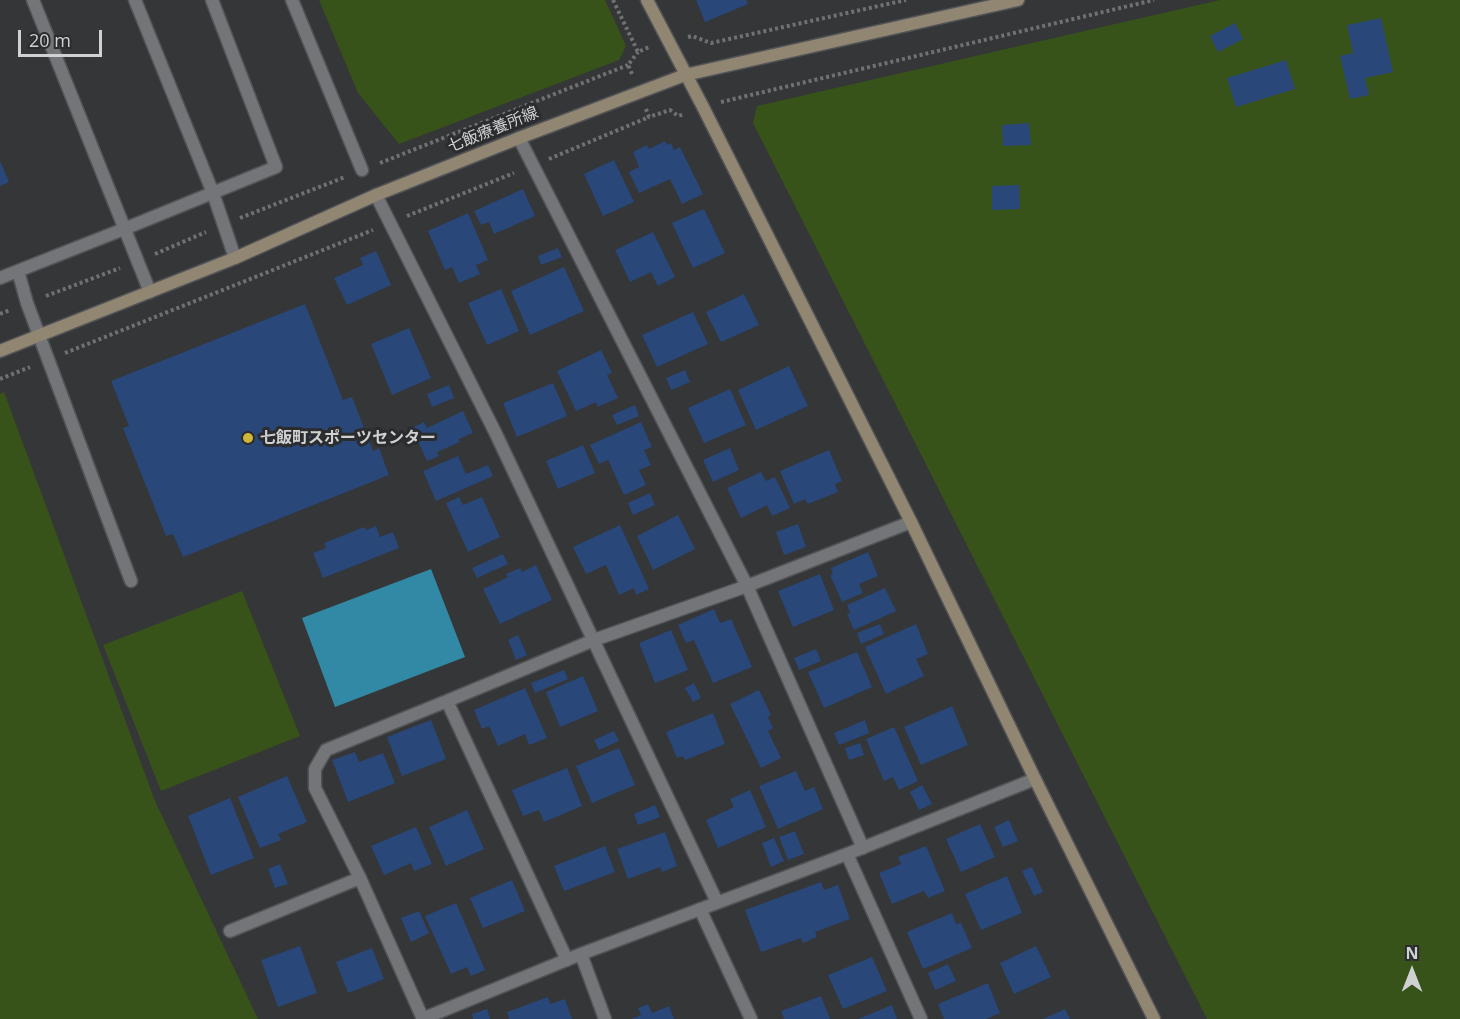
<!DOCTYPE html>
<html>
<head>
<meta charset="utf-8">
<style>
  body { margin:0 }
  #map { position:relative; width:1460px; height:1019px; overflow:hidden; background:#343638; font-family:"Open Sans",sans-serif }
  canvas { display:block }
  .north { position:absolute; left:1382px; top:941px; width:60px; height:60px; -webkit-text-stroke:4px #2a2c2e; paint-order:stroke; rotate:0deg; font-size:16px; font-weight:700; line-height:24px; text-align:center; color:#d0d1d3 }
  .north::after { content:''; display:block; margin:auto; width:21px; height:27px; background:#d0d1d3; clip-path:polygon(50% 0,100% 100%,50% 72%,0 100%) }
  .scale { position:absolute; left:18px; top:30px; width:84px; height:27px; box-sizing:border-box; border:3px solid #d0d1d3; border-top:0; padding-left:8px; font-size:18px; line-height:21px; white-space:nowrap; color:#d0d1d3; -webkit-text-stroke:4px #2a2c2e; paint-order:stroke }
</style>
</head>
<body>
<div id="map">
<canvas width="1460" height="1019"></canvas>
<div class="north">N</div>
<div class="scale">20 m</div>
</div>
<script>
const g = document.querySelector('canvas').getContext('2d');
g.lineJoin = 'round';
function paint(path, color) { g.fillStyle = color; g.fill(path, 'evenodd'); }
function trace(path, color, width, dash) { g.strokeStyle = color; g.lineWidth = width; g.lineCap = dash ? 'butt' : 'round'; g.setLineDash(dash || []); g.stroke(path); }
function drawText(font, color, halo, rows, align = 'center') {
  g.font = font + ' "Open Sans","Noto Sans JP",sans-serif'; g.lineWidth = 6; g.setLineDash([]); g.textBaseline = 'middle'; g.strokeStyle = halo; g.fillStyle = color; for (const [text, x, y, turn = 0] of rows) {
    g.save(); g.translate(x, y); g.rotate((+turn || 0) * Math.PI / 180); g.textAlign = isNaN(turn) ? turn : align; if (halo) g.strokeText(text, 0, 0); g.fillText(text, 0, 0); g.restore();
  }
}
paint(new Path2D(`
  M319,0H605L626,46L619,60L399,144L358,93Z
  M1220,0H1460V1019H1207L753,123L757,106Z
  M4,392L155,801L258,1019H0V394Z
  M242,591L300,736L161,791L103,645Z`), '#385319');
paint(new Path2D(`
  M431,569L465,657L335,707L302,618Z`), '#3289a5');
paint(new Path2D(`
  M696,0H746L748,4L705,22Z
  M1381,18L1393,72L1365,78L1369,95L1350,99L1340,56L1353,53L1347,25Z
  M1235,23L1243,39L1218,52L1210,36Z
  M1286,60L1295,89L1236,107L1227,78Z
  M1029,123L1031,145L1003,146L1002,125Z
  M665,141L667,145L671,143L674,150L680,147L703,194L682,204L670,179L639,193L629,172L639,167L633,152L647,145L649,149Z
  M614,160L634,202L603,216L584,174Z
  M0,161L9,182L0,186Z
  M1019,185L1020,209L992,210V186Z
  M523,189L535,216L494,234L489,222L481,225L474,211Z
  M704,209L725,253L693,268L672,223Z
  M468,213L488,260L476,265L480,274L459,283L452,267L445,270L428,231Z
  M653,232L675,277L658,286L651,272L630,282L615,250Z
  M558,248L562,257L541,265L538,256Z
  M376,251L391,285L347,305L334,278L363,265L360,258Z
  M564,267L584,311L530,335L511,291Z
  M501,289L519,331L487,345L468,303Z
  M744,294L759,325L721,342L706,312Z
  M305,304L343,400L352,397L373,451L379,448L389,475L183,557L173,534L166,536L123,428L129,426L111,381Z
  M693,312L708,344L657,367L642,335Z
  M409,328L431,378L392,395L371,344Z
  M601,350L612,373L607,375L618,398L598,407L596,402L576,411L557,371Z
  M789,366L808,406L756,430L738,390Z
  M685,370L690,382L671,390L666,378Z
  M553,383L567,416L517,437L503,403Z
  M449,385L454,398L432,407L427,394Z
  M730,389L746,425L704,443L688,408Z
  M635,405L639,416L617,425L612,415Z
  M463,411L473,433L459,439L460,442L437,452L439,456L427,461L412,428L424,422L427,428Z
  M641,422L652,447L644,450L651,465L639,470L646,485L624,495L608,460L599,464L590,445Z
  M583,445L595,473L558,489L546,461Z
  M730,448L739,470L713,482L703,460Z
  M829,450L842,481L835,484L838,492L808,504L805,499L794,504L780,471Z
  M458,456L466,474L488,465L493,476L436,501L423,471Z
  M761,472L766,481L775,477L790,508L772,516L767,505L741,518L727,488Z
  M650,493L655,505L633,515L628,503Z
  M459,497L463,505L482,497L500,537L468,552L446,503Z
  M678,515L695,549L653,570L637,536Z
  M798,524L806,547L784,555L776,532Z
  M620,525L649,589L636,595L634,588L619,595L606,565L586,574L573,547Z
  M376,526L380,537L393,532L399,548L323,578L313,553L326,548L324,543L364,527L366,530Z
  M868,552L878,576L859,584L863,593L842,602L830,575L833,574L831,568Z
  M503,554L508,564L477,578L472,568Z
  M536,565L552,600L500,624L483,589L508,577L506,574L520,568L522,572Z
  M820,574L834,610L793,627L778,591Z
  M885,588L896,611L854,630L847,614L850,613L847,605Z
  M714,609L720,623L731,619L752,667L713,683L694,640L686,643L678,625Z
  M880,624L884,634L861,644L857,633Z
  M916,624L928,654L916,659L924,676L886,694L865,647Z
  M671,630L688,670L655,683L639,643Z
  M518,635L527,655L516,660L508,640Z
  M816,649L821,661L799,670L794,658Z
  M857,652L872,687L824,708L808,672Z
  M564,670L568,679L535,693L531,683Z
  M583,676L598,711L560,727L546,692Z
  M694,683L701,698L693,702L685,688Z
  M525,688L547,738L529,745L525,734L498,746L489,726L482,729L474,710Z
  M759,690L771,715L768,717L773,728L768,731L781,758L761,768L730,704Z
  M952,706L968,745L921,765L904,727Z
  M713,713L725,744L685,760L683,756L677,758L666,732Z
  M431,720L446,759L402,776L387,737Z
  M865,720L869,733L839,745L834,733Z
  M894,727L918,781L899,790L893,777L884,781L866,739Z
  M614,731L619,741L599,750L594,740Z
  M860,743L864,755L849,760L845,748Z
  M619,748L635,785L592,803L576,766Z
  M355,752L359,762L383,753L395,783L348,802L332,760Z
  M567,768L582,806L544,822L539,810L523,816L512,790Z
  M796,771L805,791L814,787L823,809L778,829L759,786Z
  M287,776L307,822L278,834L281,840L260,848L238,797Z
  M922,785L932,804L919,810L910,792Z
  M750,790L766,827L718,848L706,820L734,807L730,799Z
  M230,798L254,858L211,875L188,816Z
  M655,805L660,817L638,825L634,814Z
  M467,810L484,849L446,866L429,827Z
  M1009,820L1018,841L1003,847L994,827Z
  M980,824L995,857L961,872L946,839Z
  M416,827L432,864L414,871L411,863L384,875L371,846Z
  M795,831L804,854L788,860L779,837Z
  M665,832L677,866L662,872L660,867L628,879L617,849Z
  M774,838L784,861L771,867L762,843Z
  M605,846L615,872L564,891L554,866Z
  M926,846L945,891L928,898L924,891L892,904L879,873L901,864L898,857Z
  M280,864L288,884L275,888L268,869Z
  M1032,867L1043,892L1034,896L1022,871Z
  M1007,876L1022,913L981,930L965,894Z
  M512,880L525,911L483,928L470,898Z
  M821,882L824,890L838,885L850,919L815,932L817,937L803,943L801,938L761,952L745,910Z
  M456,903L485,970L471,976L467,967L451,974L425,916Z
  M419,911L429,933L411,942L401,918Z
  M952,913L956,924L961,923L972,948L923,969L907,932Z
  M300,946L317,993L278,1007L261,960Z
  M1036,946L1051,977L1014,994L1000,963Z
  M372,948L384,979L348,993L336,962Z
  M872,957L887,991L843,1009L828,975Z
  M948,964L956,981L935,990L928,973Z
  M988,983L1000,1013L986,1019H944L938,1004Z
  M821,996L830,1019H784L781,1011Z
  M548,997L550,1004L565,999L572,1019H509L507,1012Z
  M648,1004L652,1013L669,1006L674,1019H631L641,1015L638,1008Z
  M892,1005L897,1019H858Z
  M487,1009L490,1019H473L472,1014Z
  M1065,1009L1070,1019H1043Z`), '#294779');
const lane = new Path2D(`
  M33,0L150,292
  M135,0L213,193L235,258
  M18,271L27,303L131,581
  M0,278L124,229L276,167L212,0
  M230,931L360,878`);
const street = new Path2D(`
  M292,0L362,170
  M519,138L747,586L863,848
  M376,195L496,434L717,902
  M447,701L567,960
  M847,854L921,1019
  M700,909L751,1019
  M581,954L605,1019
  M422,1019L581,954L847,854L1035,779
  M423,1019L360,878L315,788V769L326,750L447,701L594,640L747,586L911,522`);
const secondary = new Path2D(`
  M647,0L703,107L911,522L1035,779L1154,1019
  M0,351L235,258L376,195L519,138L685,75L1018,0`);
trace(lane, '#525356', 15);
trace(street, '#525356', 15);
trace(secondary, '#525356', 15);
trace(new Path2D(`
  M613,0L638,52L649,47
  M688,37L692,36L711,43L906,0
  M632,74L628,65L638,52
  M721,102L1154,0
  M646,109L649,117L670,110L678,116L685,114
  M549,159L649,117
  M380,163L628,65
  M407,216L514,173
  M240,218L345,177
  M155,254L206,232
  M46,296L120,268
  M0,314L10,310
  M65,353L373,230
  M0,379L30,367`), '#707173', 4, [3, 3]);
trace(lane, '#747578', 12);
trace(street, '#747578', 12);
trace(secondary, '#908672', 12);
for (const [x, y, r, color] of [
  [248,438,6,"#cfb837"]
]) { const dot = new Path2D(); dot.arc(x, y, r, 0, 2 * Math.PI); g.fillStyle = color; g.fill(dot); trace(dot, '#2a2c2e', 2); }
drawText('16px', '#d0d1d3', '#2a2c2e', [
  ["七飯療養所線",493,130,-22]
]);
drawText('bold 16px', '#d0d1d3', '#2a2c2e', [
  ["七飯町スポーツセンター",260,438]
], 'left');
</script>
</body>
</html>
